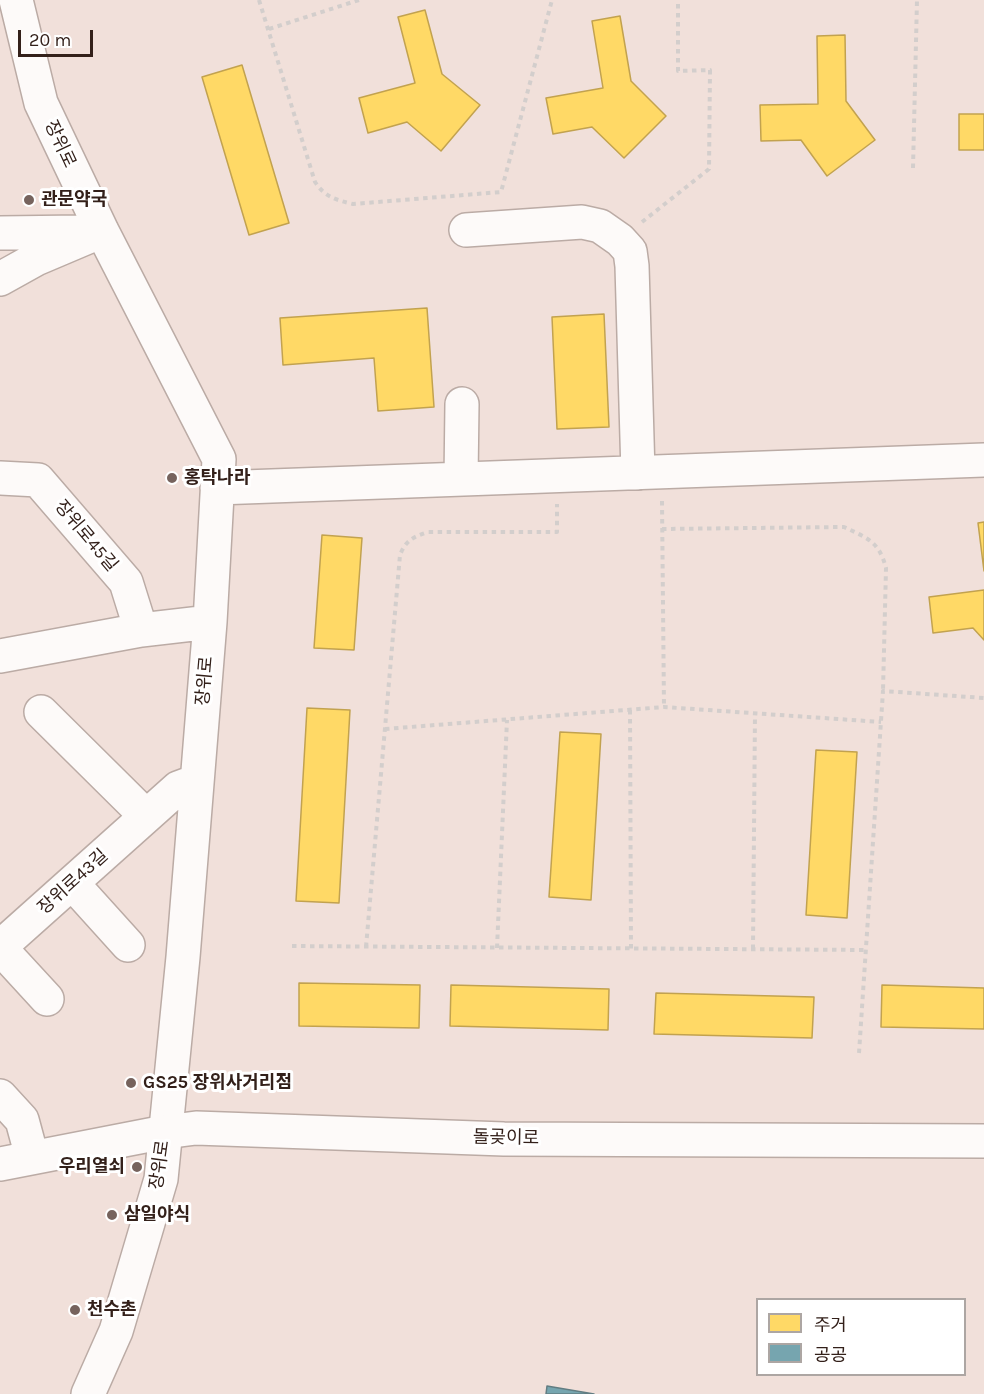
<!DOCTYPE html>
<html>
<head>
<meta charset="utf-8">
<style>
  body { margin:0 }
  #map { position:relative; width:984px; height:1394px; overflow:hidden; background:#f1e0da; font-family:Karla,"Noto Sans KR",sans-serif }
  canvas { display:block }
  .legend { position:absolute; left:756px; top:1298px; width:210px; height:78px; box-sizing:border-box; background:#fff; border:2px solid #ada6a3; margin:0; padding:8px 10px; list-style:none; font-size:18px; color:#33201a }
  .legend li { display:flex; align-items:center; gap:12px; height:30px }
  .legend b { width:30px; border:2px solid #ada6a3 }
  .scale { position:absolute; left:18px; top:30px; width:75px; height:27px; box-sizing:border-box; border:3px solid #33201a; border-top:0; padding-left:8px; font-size:18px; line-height:21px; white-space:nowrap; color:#33201a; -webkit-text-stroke:4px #fff; paint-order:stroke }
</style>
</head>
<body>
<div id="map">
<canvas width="984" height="1394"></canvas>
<ul class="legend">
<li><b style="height:16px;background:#ffd966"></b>주거</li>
<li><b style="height:16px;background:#76a5af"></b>공공</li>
</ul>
<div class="scale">20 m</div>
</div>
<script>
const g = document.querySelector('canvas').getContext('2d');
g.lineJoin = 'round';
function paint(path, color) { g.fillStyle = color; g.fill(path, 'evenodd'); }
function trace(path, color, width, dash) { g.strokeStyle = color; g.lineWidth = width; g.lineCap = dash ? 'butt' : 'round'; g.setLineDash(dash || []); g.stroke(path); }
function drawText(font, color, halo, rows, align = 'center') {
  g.font = font + ' Karla,"Noto Sans KR",sans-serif'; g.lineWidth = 6; g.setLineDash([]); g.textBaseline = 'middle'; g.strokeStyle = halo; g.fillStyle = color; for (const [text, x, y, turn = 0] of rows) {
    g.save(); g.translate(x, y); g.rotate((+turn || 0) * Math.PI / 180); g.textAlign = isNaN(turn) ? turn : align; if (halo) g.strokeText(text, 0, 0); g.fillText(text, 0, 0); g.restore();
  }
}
const homes = new Path2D(`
  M425,10L442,74L480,105L441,151L407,122L368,133L359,98L415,83L398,17Z
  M620,16L631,81L666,116L624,158L592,127L553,134L546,98L603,88L592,21Z
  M845,35L846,101L875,140L827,176L801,140L761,141L760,105L818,104L817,36Z
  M242,65L289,223L249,235L202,77Z
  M959,114H984V150H959Z
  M427,308L434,407L378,411L374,358L283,365L280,318Z
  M604,314L609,427L557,429L552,317Z
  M984,522V571L978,523Z
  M322,535L362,538L354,650L314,648Z
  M984,590V640L973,628L933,633L929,597Z
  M307,708L350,710L339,903L296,901Z
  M560,732L601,734L591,900L549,897Z
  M816,750L857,752L847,918L806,915Z
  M299,983L420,985L419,1028L299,1026Z
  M451,985L609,989L608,1030L450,1026Z
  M882,985L984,988V1029L881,1027Z
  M656,993L814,997L812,1038L654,1034Z`);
paint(homes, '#ffd966');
trace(homes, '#c2a24f', 1.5);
const public = new Path2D(`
  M547,1386L594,1394H546Z`);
paint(public, '#76a5af');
trace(public, '#627d82', 1.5);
const minor = new Path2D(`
  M16,0L41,103L102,231L219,459L210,622L183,957L161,1179L116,1331L88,1394
  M466,230L582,222L600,226L620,240L630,251L632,266L638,473
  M0,233L82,232
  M0,279L36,259L102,231
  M0,478L38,480L126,582L141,630
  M461,479L462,404
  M217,488L984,460
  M0,656L141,630L210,622
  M41,712L146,816
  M72,883L128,945
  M0,947L178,788L197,781
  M0,948L47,999
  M0,1096L22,1120L32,1157`);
const major = new Path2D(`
  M0,1164L165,1132L196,1128L504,1139L984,1141`);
trace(minor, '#bbaba5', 36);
trace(major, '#bbaba5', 36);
trace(new Path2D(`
  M259,0L315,182C325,197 336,200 353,204L501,192L552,0
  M269,29L359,0
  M913,168L917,0
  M642,222L709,169L710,70L678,71V0
  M662,501L664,707
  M662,529L844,527C867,538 879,541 886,568L883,691
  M630,710L631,949
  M385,729L664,707L881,722
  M292,946L865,950
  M366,947L400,555C406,540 413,537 428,532H557V504
  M497,948L507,720
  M753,949L755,713
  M859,1053L883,691L984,698`), '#d3cecc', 4, [4.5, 4.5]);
trace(minor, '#fdfaf9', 33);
trace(major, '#fdfaf9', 33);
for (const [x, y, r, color] of [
  [29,200,6,"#76635d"],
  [172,478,6,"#76635d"],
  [131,1083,6,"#76635d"],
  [137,1167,6,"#76635d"],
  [112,1215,6,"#76635d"],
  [75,1310,6,"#76635d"]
]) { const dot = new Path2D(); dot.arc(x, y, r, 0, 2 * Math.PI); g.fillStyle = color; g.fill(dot); trace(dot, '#fff', 2); }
drawText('18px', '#33201a', '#fff', [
  ["장위로",60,144,65],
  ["장위로45길",86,536,50],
  ["장위로",205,681,-85],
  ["장위로43길",73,882,-42],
  ["돌곶이로",506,1138,1],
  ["장위로",160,1165,-82]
]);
drawText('bold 18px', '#33201a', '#fff', [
  ["관문약국",41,200],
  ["홍탁나라",184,478],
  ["GS25 장위사거리점",143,1083],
  ["우리열쇠",125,1167,"right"],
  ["삼일야식",124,1215],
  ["천수촌",87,1310]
], 'left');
</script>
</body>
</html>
